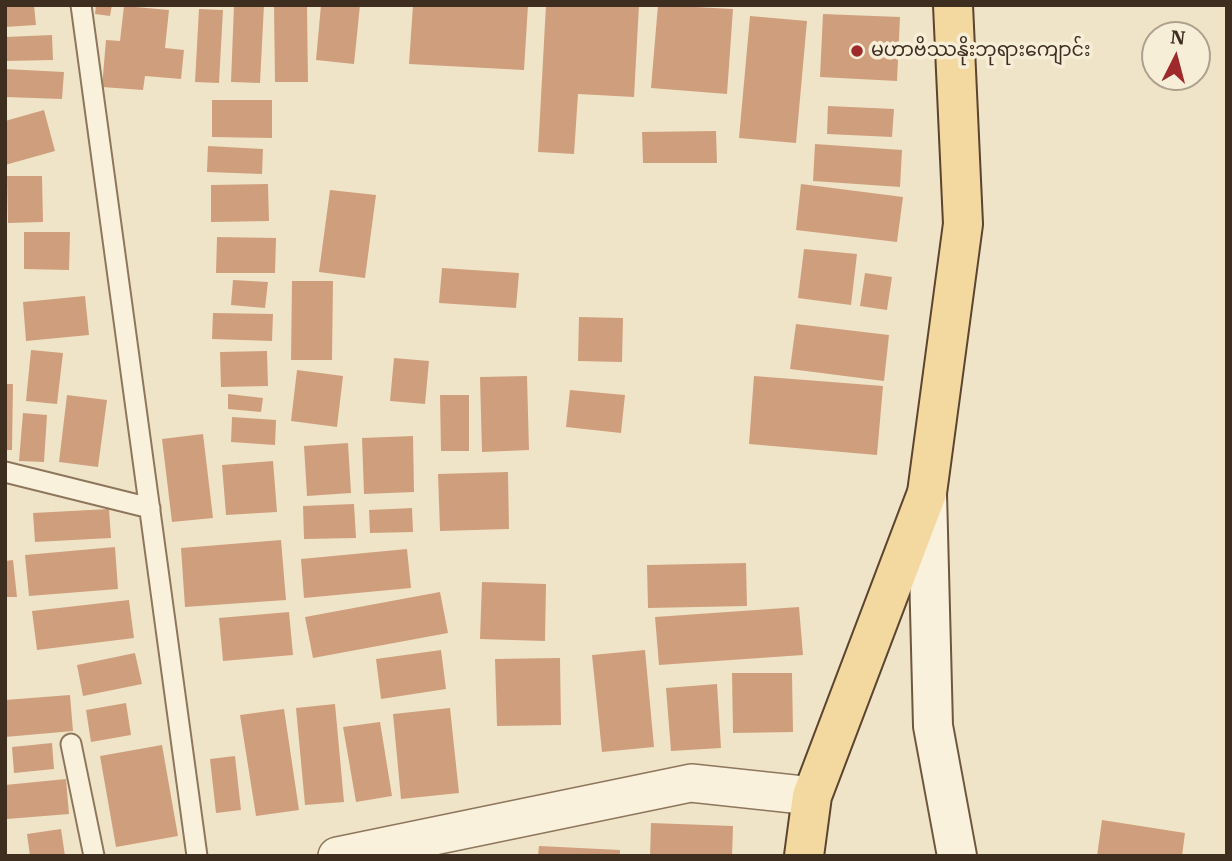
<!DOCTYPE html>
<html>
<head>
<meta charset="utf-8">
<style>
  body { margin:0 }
  #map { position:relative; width:1232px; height:861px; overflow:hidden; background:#f0e4c8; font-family:"IBM Plex Serif",serif }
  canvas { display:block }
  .frame { position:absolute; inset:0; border:7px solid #3d2e20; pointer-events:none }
  .north { position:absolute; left:1141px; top:21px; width:70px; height:70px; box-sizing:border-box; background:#f7eed8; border:2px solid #ada18e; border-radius:50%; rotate:6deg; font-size:19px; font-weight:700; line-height:28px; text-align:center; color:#3d2e20 }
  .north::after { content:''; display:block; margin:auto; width:24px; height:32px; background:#9e2a2b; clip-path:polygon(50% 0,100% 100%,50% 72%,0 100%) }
</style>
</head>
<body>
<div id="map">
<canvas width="1232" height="861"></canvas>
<div class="frame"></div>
<div class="north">N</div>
</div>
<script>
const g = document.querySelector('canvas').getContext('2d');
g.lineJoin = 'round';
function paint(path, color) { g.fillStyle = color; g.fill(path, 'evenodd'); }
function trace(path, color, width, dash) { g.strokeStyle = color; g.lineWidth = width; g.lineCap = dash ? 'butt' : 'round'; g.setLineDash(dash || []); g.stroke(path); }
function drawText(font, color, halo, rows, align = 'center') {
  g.font = font + ' "IBM Plex Serif","Noto Sans Myanmar",serif'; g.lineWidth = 7; g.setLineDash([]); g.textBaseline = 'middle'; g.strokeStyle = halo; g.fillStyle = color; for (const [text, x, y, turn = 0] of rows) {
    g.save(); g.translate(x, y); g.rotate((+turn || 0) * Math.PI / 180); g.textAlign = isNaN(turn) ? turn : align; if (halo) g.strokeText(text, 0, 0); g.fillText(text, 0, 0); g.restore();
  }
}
paint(new Path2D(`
  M5,5H34L36,25L5,27Z
  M96,5H112L110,16L95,14Z
  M234,5H264L260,83L231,82Z
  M274,5H307L308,82H275Z
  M321,5H360L354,64L316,60Z
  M413,5H528L524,70L409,64Z
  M546,5H639L634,97L578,94L574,154L538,152Z
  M658,5L733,9L727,94L651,88Z
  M124,6L169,10L165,48L184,50L181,79L145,76L143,90L102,87L106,40L120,41Z
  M199,9L223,10L219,83L195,82Z
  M823,14L900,17L897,81L820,77Z
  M750,16L807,21L796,143L739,138Z
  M52,35L53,60L5,61V37Z
  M5,69L64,72L62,99L5,97Z
  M212,100H272V138L212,137Z
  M828,106L894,109L892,137L827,134Z
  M44,110L55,151L5,165V121Z
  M716,131L717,163H643L642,132Z
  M815,144L902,150L900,187L813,181Z
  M208,146L263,149L262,174L207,172Z
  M7,176H42L43,222L8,223Z
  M268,184L269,221L211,222V185Z
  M801,184L903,197L897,242L796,230Z
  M330,190L376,195L365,278L319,272Z
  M24,232H70L69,270L24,269Z
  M217,237L276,238L275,273H216Z
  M804,249L857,254L851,305L798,298Z
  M442,268L519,273L516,308L439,303Z
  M865,273L892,277L887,310L860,306Z
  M233,280L268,282L265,308L231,305Z
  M292,281H333L332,360H291Z
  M85,296L89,335L26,341L23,302Z
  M213,313L273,314L272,341L212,339Z
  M579,317L623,318L622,362L578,361Z
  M796,324L889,335L884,381L790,369Z
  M31,350L63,353L57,404L26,401Z
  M267,351L268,386L221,387L220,352Z
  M394,358L429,361L425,404L390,401Z
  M297,370L343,376L337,427L291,421Z
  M527,376L529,450L482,452L480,377Z
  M754,376L883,386L877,455L749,444Z
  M5,384H13L12,450H5Z
  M570,390L625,395L621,433L566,427Z
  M228,394L263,398L261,412L228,409Z
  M67,395L107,400L98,467L59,462Z
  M440,395H469V451H441Z
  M23,413L47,415L44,462L19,461Z
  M232,417L276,420L275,445L231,442Z
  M203,434L213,518L172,522L162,439Z
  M413,436L414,492L364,494L362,438Z
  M348,443L351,493L307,496L304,446Z
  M273,461L277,512L226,515L222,465Z
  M508,472L509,529L440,531L438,474Z
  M354,504L356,538L304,539L303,506Z
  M412,508L413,532L370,533L369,510Z
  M109,509L111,538L35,542L33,513Z
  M281,540L286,600L185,607L181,548Z
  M115,547L118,589L29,596L25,555Z
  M407,549L411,588L304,598L301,559Z
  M13,560L17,597H5V561Z
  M746,563L747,606L648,608L647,565Z
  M482,582L546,584L545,641L480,639Z
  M440,592L448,633L313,658L305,617Z
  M129,600L134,638L37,650L32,611Z
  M799,607L803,655L659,665L655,617Z
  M289,612L293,655L223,661L219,618Z
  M441,650L446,689L381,699L376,659Z
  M645,650L654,747L602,752L592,655Z
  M135,653L142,684L83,696L77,665Z
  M560,658L561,725L497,726L495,659Z
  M732,673H792L793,732L733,733Z
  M717,684L721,748L671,751L666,688Z
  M70,695L73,731L5,737V700Z
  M126,703L131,735L91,742L86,710Z
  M335,704L344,802L305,805L296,708Z
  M450,708L459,793L401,799L393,714Z
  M284,709L299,810L256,816L240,715Z
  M380,722L392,796L356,802L343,727Z
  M52,743L54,769L14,773L12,747Z
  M162,745L178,836L116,847L100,756Z
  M235,756L241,810L216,813L210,759Z
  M66,779L69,814L7,819L5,785Z
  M1102,820L1185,833L1182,856H1097Z
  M651,823L733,826L732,856H650Z
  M61,829L65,856H30L27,834Z
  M539,846L620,850V856H538Z`), '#cf9f7d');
const service = new Path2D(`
  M81,5L197,856
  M5,472L150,508
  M71,744L94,856`);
const minor = new Path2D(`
  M337,856L691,783L812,796`);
const secondary = new Path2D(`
  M927,493L933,726L957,856`);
const primary = new Path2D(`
  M804,856L812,796L927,493L963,224L953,5`);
trace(service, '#8d765c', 23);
trace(minor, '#8d765c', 40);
trace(secondary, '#6f573f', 42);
trace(primary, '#5b4430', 42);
trace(service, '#faf1dc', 19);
trace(minor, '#faf1dc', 37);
trace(secondary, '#faf1dc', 38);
trace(primary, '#f3d9a0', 38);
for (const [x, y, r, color] of [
  [857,51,7,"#9e2a2b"]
]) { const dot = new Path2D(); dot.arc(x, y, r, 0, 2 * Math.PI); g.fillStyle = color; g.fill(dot); trace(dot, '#f7eed8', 2.5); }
drawText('19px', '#3d2e20', '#f7eed8', [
  ["မဟာဗိဿနိုးဘုရားကျောင်း",871,51]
], 'left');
</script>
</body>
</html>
